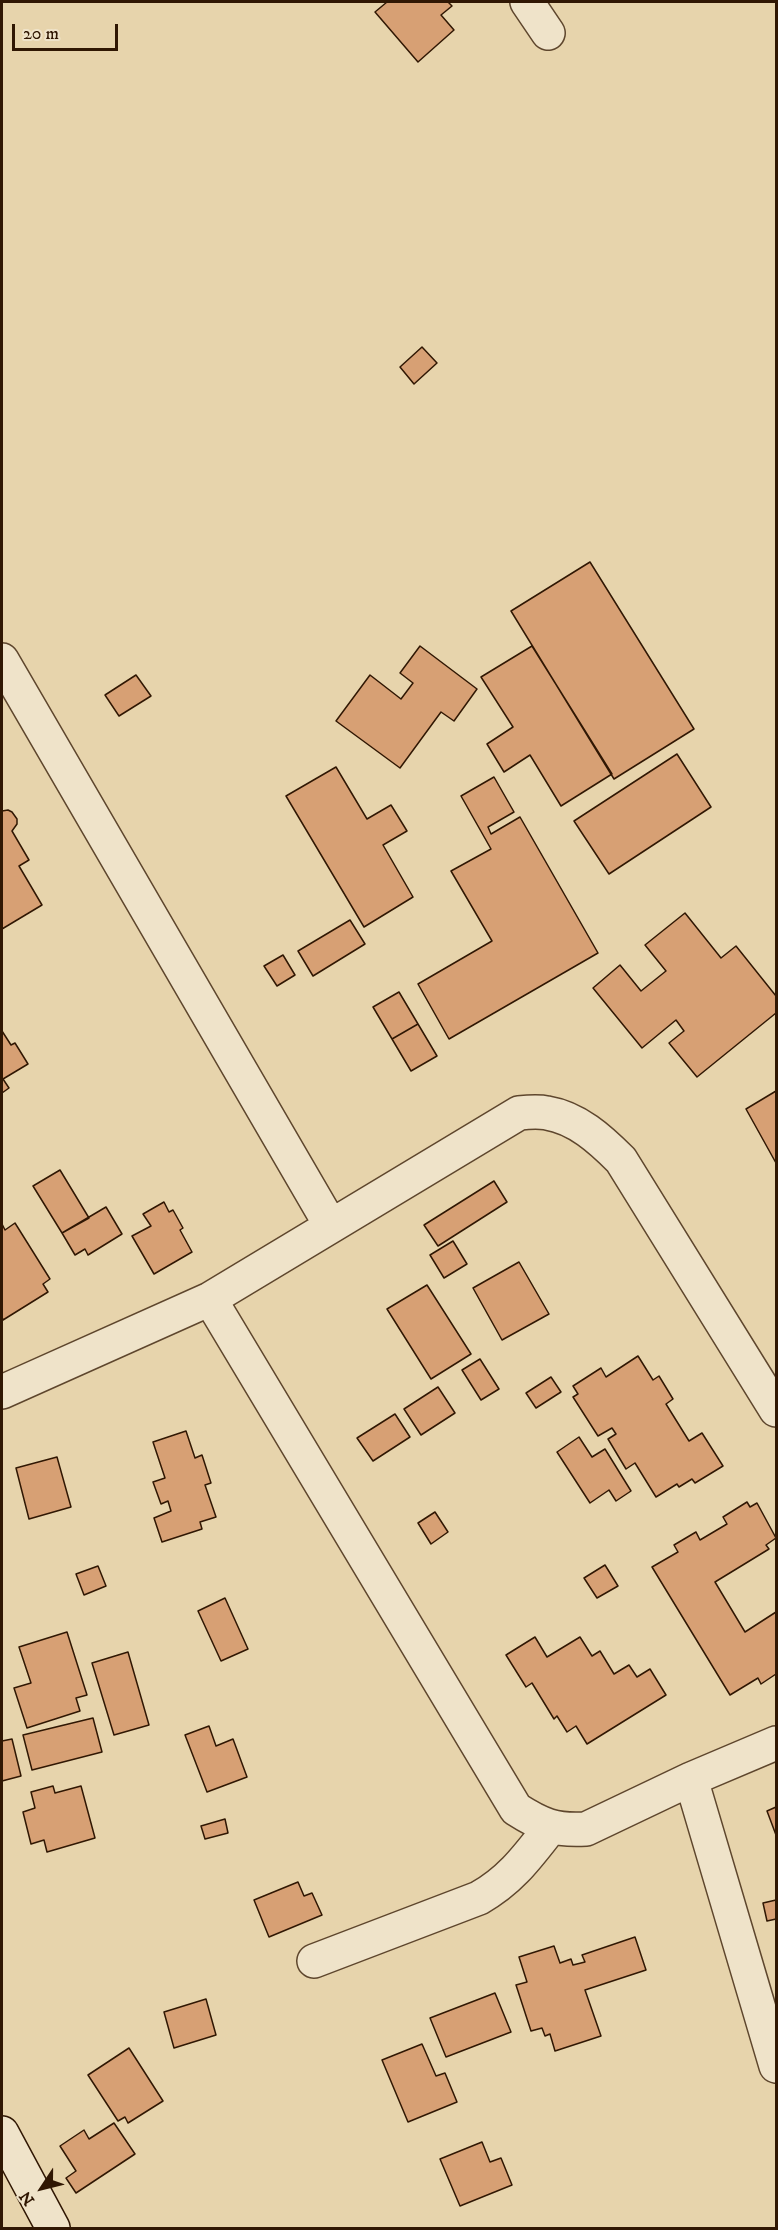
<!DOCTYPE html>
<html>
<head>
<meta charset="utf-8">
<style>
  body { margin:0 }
  #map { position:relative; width:778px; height:2230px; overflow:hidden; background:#e7d4ac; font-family:"IM FELL DW Pica",serif }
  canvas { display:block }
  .frame { position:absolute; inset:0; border:3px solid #301703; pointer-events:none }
  .north { position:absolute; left:12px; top:2158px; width:60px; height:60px; -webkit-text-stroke:4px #efe3c9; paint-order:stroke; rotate:235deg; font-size:16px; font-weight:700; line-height:24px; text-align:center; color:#301703 }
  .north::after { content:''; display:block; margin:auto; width:21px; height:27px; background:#301703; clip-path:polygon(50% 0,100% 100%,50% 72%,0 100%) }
  .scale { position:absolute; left:12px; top:24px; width:106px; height:27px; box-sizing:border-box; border:3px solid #301703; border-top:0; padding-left:8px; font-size:18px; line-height:21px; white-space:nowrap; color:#301703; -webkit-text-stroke:4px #efe3c9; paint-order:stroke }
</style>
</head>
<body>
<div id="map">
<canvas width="778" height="2230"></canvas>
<div class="frame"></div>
<div class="north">N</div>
<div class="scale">20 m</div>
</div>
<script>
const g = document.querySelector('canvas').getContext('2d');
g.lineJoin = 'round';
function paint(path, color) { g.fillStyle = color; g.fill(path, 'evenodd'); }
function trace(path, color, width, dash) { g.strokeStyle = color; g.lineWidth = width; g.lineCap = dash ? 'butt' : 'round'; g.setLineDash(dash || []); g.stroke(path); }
const building = new Path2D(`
  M387,2H448L452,6L441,15L454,30L418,62L375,12Z
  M422,347L437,363L414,384L400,367Z
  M590,562L694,729L614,779L511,611Z
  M420,646L477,689L454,721L441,712L400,768L336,721L370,675L401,699L413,683L400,673Z
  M532,646L612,774L561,806L530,755L504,772L487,744L513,727L481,677Z
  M136,675L151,696L119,716L105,695Z
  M677,754L711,807L609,874L574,821Z
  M336,767L367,819L391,805L407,831L383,845L413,897L364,927L286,796Z
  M494,777L514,812L488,827L491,834L520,817L598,953L449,1039L418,984L492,941L451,871L491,849L461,796Z
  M8,810L12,812L17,819V824L12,831L29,860L19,866L42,905L2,929V811Z
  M685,913L721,958L736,946L776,996V1013L697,1077L669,1043L684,1031L676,1020L642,1048L593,988L620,965L641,991L666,971L645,945Z
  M350,920L365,944L313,976L298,951Z
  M283,955L295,975L277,986L264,966Z
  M399,992L418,1024L392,1039L373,1007Z
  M418,1024L437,1056L411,1071L392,1039Z
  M2,1031L11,1045L15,1043L28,1064L3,1079L9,1088L2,1093Z
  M776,1091V1163L746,1109Z
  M60,1170L89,1218L62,1233L33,1186Z
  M494,1181L507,1202L438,1246L424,1225Z
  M164,1202L169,1212L173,1210L183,1228L180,1230L192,1252L154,1274L132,1236L151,1226L143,1214Z
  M106,1207L122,1234L88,1255L85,1249L75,1255L62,1233Z
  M15,1223L50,1279L43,1284L48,1292L3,1320L2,1317V1224L5,1230Z
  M453,1241L467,1264L444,1278L430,1255Z
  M519,1262L549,1314L502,1340L473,1288Z
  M427,1285L471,1354L431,1379L387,1309Z
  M638,1356L653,1380L659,1376L673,1399L666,1404L689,1441L702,1433L723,1466L695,1483L692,1479L679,1487L677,1484L656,1497L635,1463L626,1469L608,1439L616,1434L612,1428L598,1436L573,1397L578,1394L573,1386L601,1368L606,1377Z
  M480,1359L499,1389L481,1400L462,1370Z
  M551,1377L561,1392L536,1408L526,1393Z
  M438,1387L455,1413L421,1435L404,1409Z
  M395,1414L410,1437L373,1461L357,1438Z
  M186,1431L195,1458L202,1455L211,1483L205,1485L216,1517L200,1522L202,1529L162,1542L154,1518L171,1511L168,1501L161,1504L153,1482L165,1478L153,1442Z
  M579,1437L592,1457L605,1449L631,1491L616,1501L609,1490L590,1503L557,1452Z
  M57,1457L71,1507L29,1519L16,1468Z
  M747,1502L750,1507L757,1503L776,1538L766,1545L769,1549L715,1582L745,1632L776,1612V1674L761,1684L758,1678L730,1695L652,1567L678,1552L674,1545L696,1532L700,1540L727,1524L723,1517Z
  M435,1512L448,1532L431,1544L418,1523Z
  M605,1565L618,1586L597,1598L584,1578Z
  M98,1566L106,1586L84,1595L76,1574Z
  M225,1598L248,1649L221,1661L198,1611Z
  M67,1632L87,1695L76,1698L80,1711L27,1728L14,1688L31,1683L19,1647Z
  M535,1637L547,1657L580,1637L592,1656L600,1651L614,1674L629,1665L637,1677L650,1669L666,1695L587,1744L576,1726L567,1732L557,1716L554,1719L532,1683L526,1687L506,1655Z
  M128,1652L149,1725L114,1735L92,1663Z
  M93,1718L102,1752L32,1770L23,1735Z
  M209,1726L216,1746L233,1739L247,1777L207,1792L185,1735Z
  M12,1739L21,1776L2,1781V1741Z
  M53,1786L55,1793L81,1786L95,1838L47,1852L44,1840L31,1844L23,1812L35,1808L31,1792Z
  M776,1807V1835L767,1811Z
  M225,1819L228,1833L205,1839L201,1826Z
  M298,1882L304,1896L312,1893L322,1915L269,1937L254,1900Z
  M776,1900V1919L767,1921L763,1903Z
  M635,1937L646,1970L585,1990L601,2036L555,2051L550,2034L545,2036L542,2028L531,2031L516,1985L527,1982L519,1957L554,1946L560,1963L571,1959L573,1965L585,1962L582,1955Z
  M495,1993L511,2032L446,2057L430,2018Z
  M206,1999L216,2035L174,2048L164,2012Z
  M422,2044L436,2076L445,2073L457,2102L408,2122L382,2060Z
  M129,2048L163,2101L128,2123L125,2117L118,2121L88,2075Z
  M114,2123L135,2154L76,2193L66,2178L76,2171L60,2146L84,2130L89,2139Z
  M482,2142L490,2162L501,2158L512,2185L460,2206L440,2159Z`);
paint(building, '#d7a074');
trace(building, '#301703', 1.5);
const street = new Path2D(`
  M527,2L548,33
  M2,660L331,1226
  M210,1299L516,1809C541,1825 555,1831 586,1829L691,1779L776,1743
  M2,1392L210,1299L519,1113C528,1112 538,1111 547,1113C577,1118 600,1139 621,1160L776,1410
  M691,1779L776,2066
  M314,1961L479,1898C511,1880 528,1856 550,1828`);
const secondary = new Path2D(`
  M2,2133L53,2228`);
trace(street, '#5e462d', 36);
trace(secondary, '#301703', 36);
trace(street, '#efe3c9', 33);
trace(secondary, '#efe3c9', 33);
</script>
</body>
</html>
